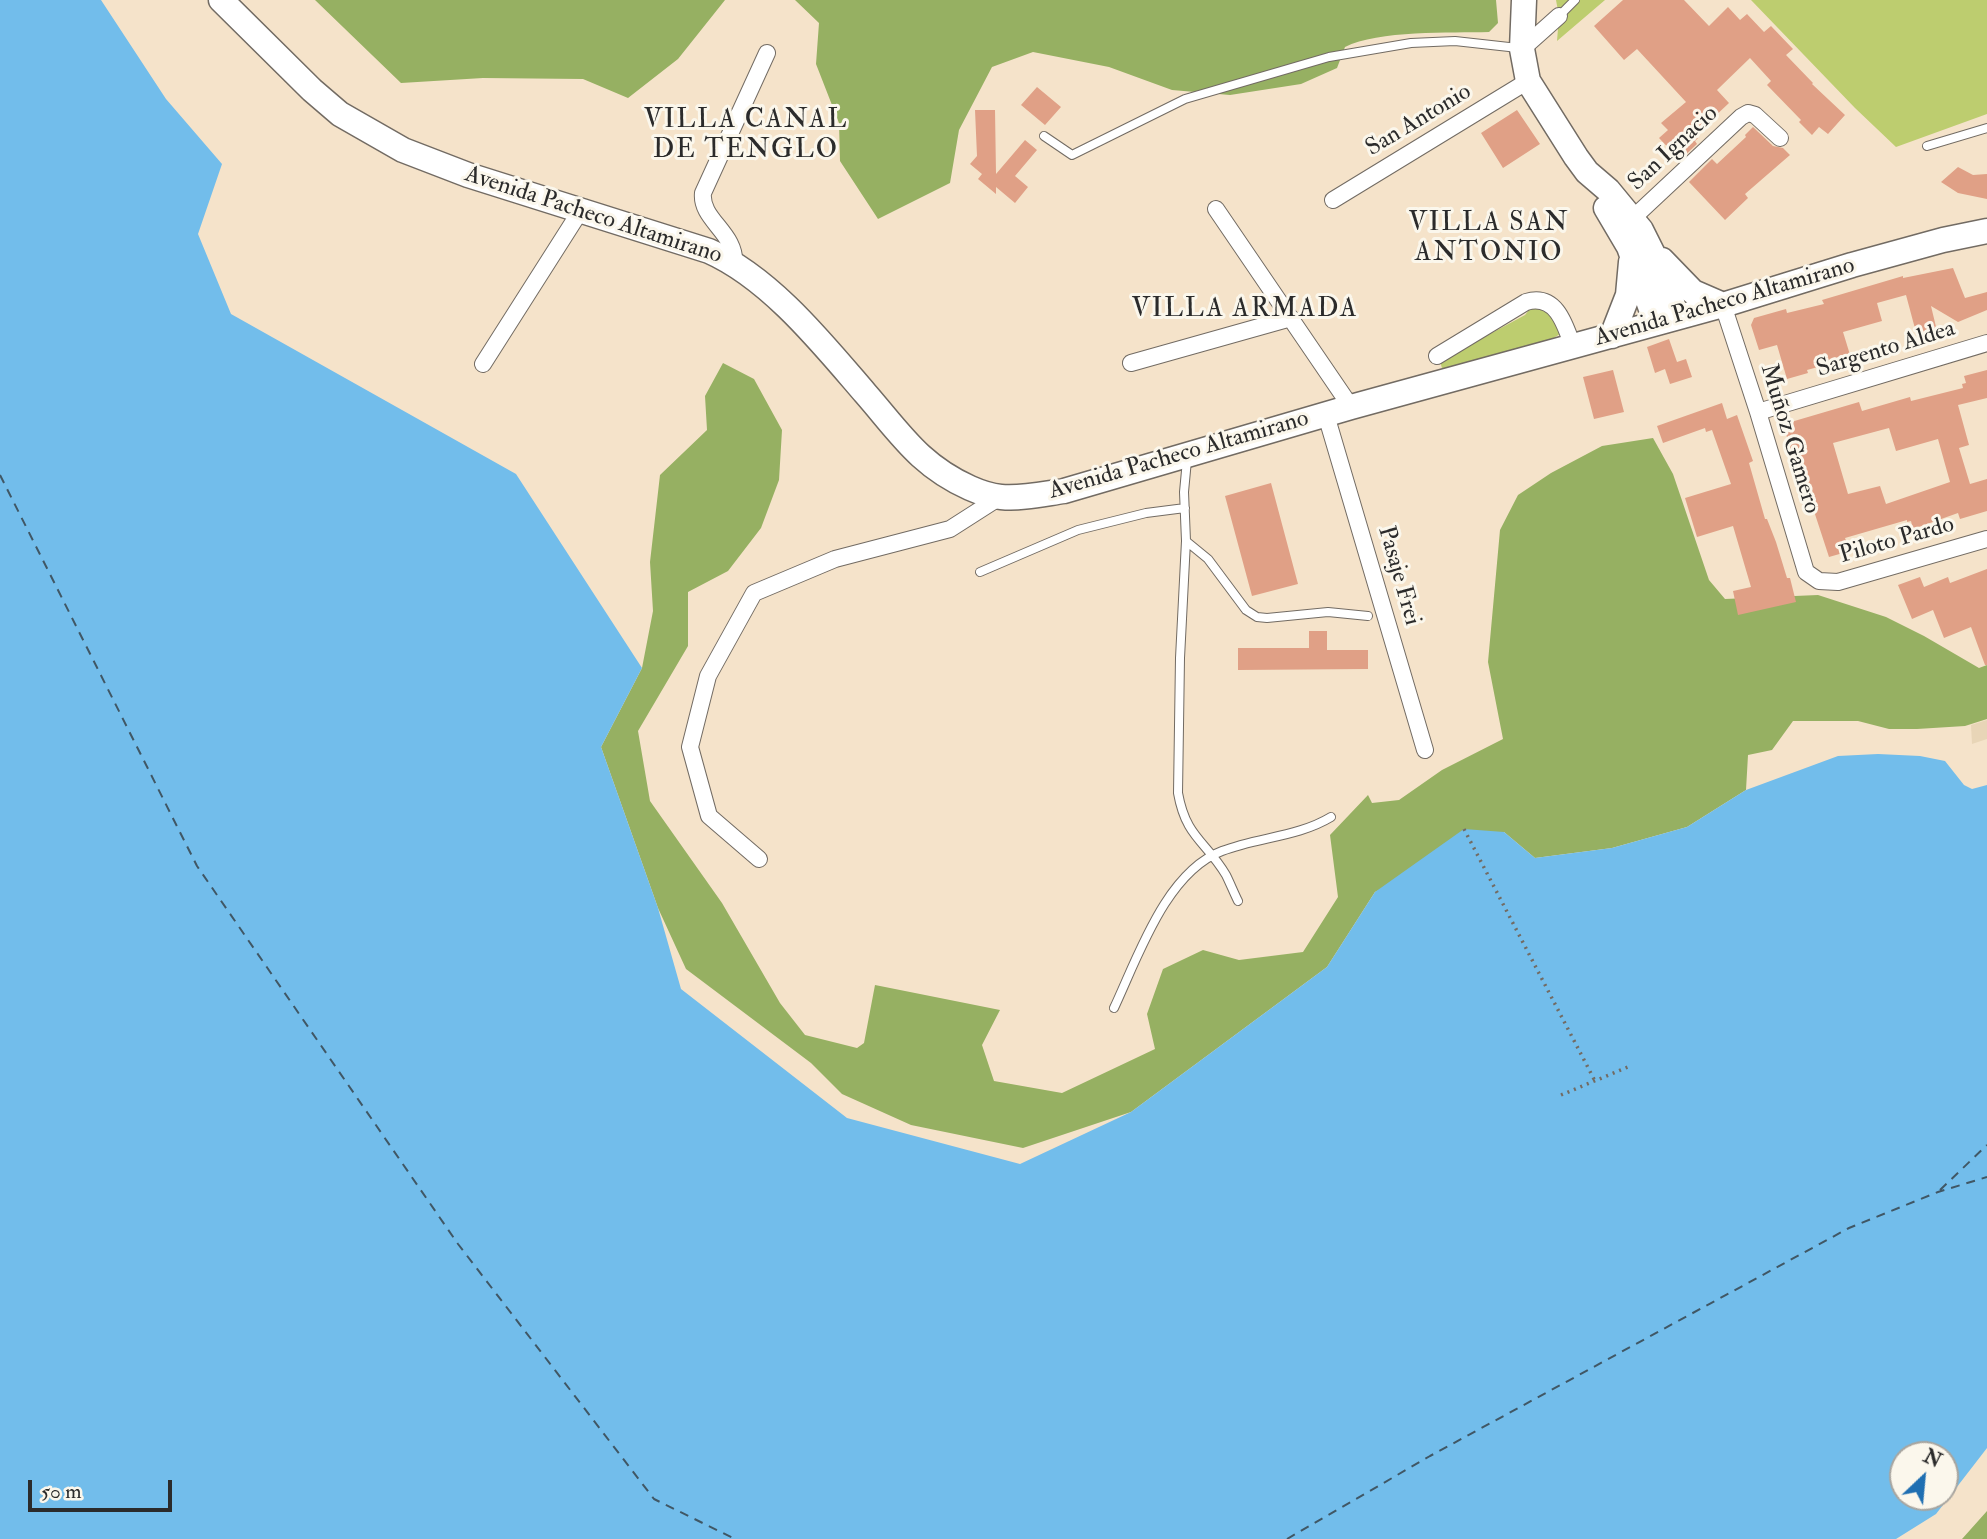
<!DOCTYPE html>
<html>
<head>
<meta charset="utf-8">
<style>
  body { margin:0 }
  #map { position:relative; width:1987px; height:1539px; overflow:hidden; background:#f5e3ca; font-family:"IM FELL Double Pica",serif }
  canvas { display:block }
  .north { position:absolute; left:1889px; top:1441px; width:70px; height:70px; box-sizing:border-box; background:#fbf7ec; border:2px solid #a8a59f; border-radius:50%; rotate:26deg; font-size:19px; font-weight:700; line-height:28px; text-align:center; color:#2b2b2b }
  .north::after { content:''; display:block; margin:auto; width:24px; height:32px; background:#1f6fb2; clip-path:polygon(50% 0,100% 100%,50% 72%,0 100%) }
  .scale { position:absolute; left:28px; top:1480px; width:144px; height:32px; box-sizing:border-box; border:4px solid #2b2b2b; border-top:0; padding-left:9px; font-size:21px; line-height:24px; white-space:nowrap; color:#2b2b2b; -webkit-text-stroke:5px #fbf7ec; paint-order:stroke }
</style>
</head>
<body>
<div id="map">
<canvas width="1987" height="1539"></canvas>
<div class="north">N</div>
<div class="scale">50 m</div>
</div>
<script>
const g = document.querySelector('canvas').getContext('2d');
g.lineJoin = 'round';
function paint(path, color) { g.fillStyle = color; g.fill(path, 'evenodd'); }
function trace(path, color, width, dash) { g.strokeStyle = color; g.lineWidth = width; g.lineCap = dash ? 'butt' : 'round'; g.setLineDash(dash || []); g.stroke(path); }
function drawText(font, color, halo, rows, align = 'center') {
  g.font = font + ' "IM FELL Double Pica",serif'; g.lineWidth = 6; g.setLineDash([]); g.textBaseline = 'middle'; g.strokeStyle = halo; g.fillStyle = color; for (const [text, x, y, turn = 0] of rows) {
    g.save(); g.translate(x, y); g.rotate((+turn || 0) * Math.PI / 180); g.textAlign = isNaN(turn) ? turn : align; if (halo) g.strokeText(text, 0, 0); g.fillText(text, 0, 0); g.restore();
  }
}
paint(new Path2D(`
  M1987,720V739L1972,744L1971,725Z`), '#e8d5b7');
paint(new Path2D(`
  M1556,0H1605L1557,41L1559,16Z
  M1751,0H1987V114L1896,147L1855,108Z
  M1533,305H1545L1560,334L1552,339L1443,372L1440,361L1525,315Z`), '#bdcd6f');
paint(new Path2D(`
  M315,0H725L678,59L628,98L583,79L483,78L401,83Z
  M795,0H1496L1498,23L1489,32C1451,33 1378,30 1345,47L1337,68L1301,84L1230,95L1172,90L1109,67L1033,52L992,67L959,130L950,183L878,219L840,161L839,123L816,64L819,23Z
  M723,363L754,379L782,430L779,480L761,528L728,571L688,592V646L638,731L650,801L722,903L780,1003L805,1035L857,1048L864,1043L875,985L1000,1010L982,1045L994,1081L1062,1093L1155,1049L1147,1014L1163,969L1203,950L1239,960L1303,952L1338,897L1330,835L1368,795L1372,803L1399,800L1442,770L1503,739L1488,662L1500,530L1518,495L1551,473L1602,446L1653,438L1673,474L1709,580L1725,599L1818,595L1886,617L1924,636L1979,668L1987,665V719L1965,726L1917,729H1889L1858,721H1793L1772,750L1748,755L1746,790L1687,827L1612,848L1535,858L1504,832L1375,892L1327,967L1131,1112L1023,1148L911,1125L842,1094L811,1063L686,969L658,908L601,747L642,668L653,611L650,562L660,475L707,430L705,396Z
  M1987,1511V1539H1962Z`), '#96b062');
paint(new Path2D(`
  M0,0H101L166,99L222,164L198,234L231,314L516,474L642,668L601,747L658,908L681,989L847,1118L1020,1164L1131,1112L1327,967L1375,892L1464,829L1504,832L1535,858L1612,848L1687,827L1746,790L1838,756L1878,754L1920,756L1945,761L1964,785L1972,789L1987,785V1448L1936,1514L1896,1539H0ZM1903,1455H1945V1497H1903Z`), '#72bdeb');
trace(new Path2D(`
  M0,475L197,866L458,1244L654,1499L735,1539
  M1940,1190L1987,1145
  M1287,1539L1430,1456L1849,1228L1938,1192L1987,1177`), '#405765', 2, [9, 7]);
paint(new Path2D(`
  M1623,0H1684L1709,26L1728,7L1740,20L1747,14L1764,32L1771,26L1793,49L1786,55L1813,83L1812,84L1845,115L1828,134L1819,127L1812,135L1799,122L1801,120L1767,85L1771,81L1750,58L1717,90L1729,103L1695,135L1698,138L1695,141L1697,144L1680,160L1659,138L1668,130L1661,123L1686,102L1637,49L1624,60L1594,26Z
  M1037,87L1061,107L1045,125L1021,105Z
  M975,110H995L996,174L1025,140L1037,150L1015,176L1028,187L1015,203L996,187V194L978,179L982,174L970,164L977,156Z
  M1517,110L1540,144L1503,168L1481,133Z
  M1753,127L1773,146L1783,148L1790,155L1745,194L1748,198L1725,220L1689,182L1712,159L1717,164L1746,137L1745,135Z
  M1958,167L1973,175L1987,174V199L1958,193L1941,182Z
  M1953,268L1965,298L1987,292V310L1958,322L1931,306L1937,331L1917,336L1906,295L1877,303L1882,321L1843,332L1851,358L1807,370L1808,373L1787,379L1777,345L1759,350L1751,325L1754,318L1786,309L1787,313L1824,304L1822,300L1903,276V278Z
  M1669,339L1677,362L1686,359L1692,377L1670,384L1665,369L1655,373L1647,347Z
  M1613,370L1624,412L1594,419L1583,377Z
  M1987,370V398L1958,405L1969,445L1959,448L1970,484L1987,479V511L1960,519L1958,513L1913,529L1911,521L1907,522V520L1845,538L1850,551L1829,557L1812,505L1803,508L1792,467L1796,466L1785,431L1791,422L1859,402L1862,411L1910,397L1911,401L1963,388L1962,384L1966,383L1964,376ZM1889,428L1896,451L1938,439L1950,482L1886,504L1880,486L1848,494L1833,443Z
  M1722,403L1727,419L1737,415L1753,461L1749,463L1765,519H1767L1776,542L1787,578H1790L1796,602L1738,615L1733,591L1751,587L1733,526L1697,537L1685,498L1731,484L1712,430L1706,432L1705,428L1663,443L1657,426Z
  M1271,483L1298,584L1252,596L1225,496Z
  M1987,569V665H1985L1971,627L1944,638L1933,610L1912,619L1898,585L1920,577L1924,587L1948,577L1950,583Z
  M1309,631H1327V650H1368V669L1238,670V648H1309Z`), '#e0a086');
const service = new Path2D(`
  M1559,16L1575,0
  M1044,136L1072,155L1185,99L1329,57L1411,43L1455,41L1518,48
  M1927,146L1987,128
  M1187,460L1184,492L1186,541L1208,559L1246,610L1257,617L1267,618L1328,612L1368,616
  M1186,541L1180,658L1178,793C1186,838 1206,841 1226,875C1230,883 1234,893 1238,901
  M980,572L1078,530L1146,513L1185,508
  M1114,1008C1138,957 1166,872 1222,851C1258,837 1298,837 1331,817`);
const minor = new Path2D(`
  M1522,49L1559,16
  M1333,200L1528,81
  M1216,209L1351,407
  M1632,219L1741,117L1748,113L1755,115L1780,138
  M734,264C737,233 700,220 703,193L767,53
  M1723,305L1758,412L1806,572L1819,581L1838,582L1987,539
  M1437,356L1526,302C1556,293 1565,324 1573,347
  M1131,363L1291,318
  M483,364L581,210
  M1758,412L1987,343
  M1326,415L1425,750
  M759,859L709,816L690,747L708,676L754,593L835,559L950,529L1000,497`);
const primary = new Path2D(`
  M221,0L312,90L340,114L403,150L468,175L709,251C770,278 822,343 865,393C900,433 919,465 970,488C979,492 990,496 1001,497C1021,499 1043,494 1064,491L1351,407L1723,305L1852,265L1943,240L1987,231
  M1524,0L1522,49L1528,81L1576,157L1587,172L1608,190L1641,230L1660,268L1677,317
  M1606,208L1629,247L1656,323
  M1662,260L1693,292L1723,305
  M1612,336L1628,295L1631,262`);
trace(service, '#726b63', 10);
trace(minor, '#726b63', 18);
trace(primary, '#726b63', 27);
trace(new Path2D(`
  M1464,829L1595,1081
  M1561,1095L1628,1067`), '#726b63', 3.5, [2, 5]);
trace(service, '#fff', 8);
trace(minor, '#fff', 16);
trace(primary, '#fff', 24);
drawText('24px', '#2b2b2b', '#fbf7ec', [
  ["San Antonio",1419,121,-31],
  ["San Ignacio",1674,149,-43],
  ["Avenida Pacheco Altamirano",593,216,18],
  ["Avenida Pacheco Altamirano",1725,303,-16],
  ["Sargento Aldea",1886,350,-17],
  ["Muñoz Gamero",1789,439,73],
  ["Avenida Pacheco Altamirano",1179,456,-16],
  ["Piloto Pardo",1897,541,-16],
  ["Pasaje Frei",1398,576,74]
]);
g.letterSpacing = '2px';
drawText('26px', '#2b2b2b', '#fbf7ec', [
  ["VILLA CANAL",746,121],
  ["DE TENGLO",746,151],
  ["VILLA SAN",1489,224],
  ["ANTONIO",1489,254],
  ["VILLA ARMADA",1245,310]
]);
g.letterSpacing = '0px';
</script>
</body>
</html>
